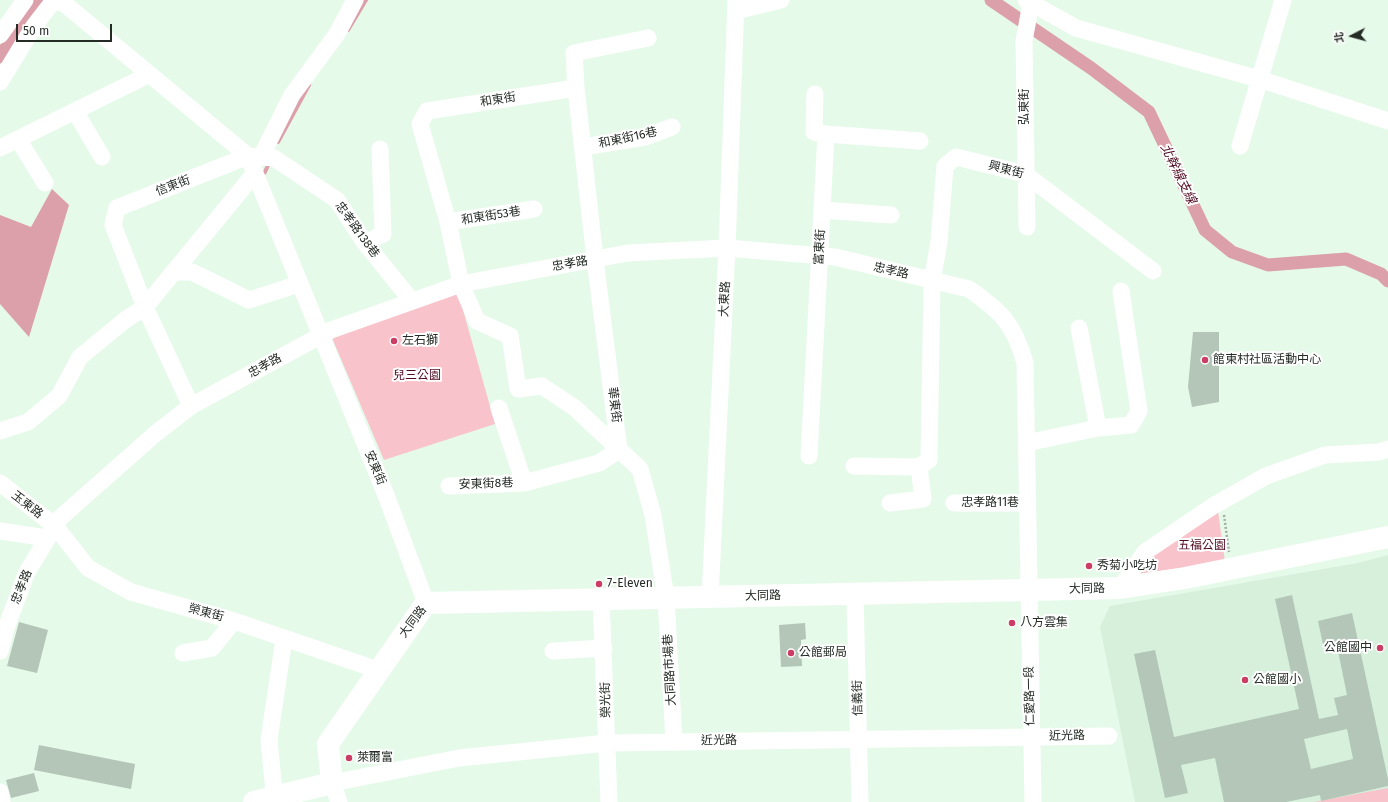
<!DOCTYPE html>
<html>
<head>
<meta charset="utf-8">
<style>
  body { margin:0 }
  #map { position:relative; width:1388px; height:802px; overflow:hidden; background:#e6faea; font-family:"Fira Sans","Noto Sans TC",sans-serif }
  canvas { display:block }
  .north { position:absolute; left:1332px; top:16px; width:40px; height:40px; -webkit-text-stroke:3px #fff; paint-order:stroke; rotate:264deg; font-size:11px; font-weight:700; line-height:16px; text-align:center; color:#252c26 }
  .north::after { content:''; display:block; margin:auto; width:14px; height:18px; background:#252c26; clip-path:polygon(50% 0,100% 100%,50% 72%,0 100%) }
  .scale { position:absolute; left:16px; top:24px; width:96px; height:18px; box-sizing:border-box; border:2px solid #252c26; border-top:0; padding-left:5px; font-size:12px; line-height:14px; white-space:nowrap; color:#252c26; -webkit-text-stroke:3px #fff; paint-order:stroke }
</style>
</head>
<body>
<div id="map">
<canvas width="1388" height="802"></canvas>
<div class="north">北</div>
<div class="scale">50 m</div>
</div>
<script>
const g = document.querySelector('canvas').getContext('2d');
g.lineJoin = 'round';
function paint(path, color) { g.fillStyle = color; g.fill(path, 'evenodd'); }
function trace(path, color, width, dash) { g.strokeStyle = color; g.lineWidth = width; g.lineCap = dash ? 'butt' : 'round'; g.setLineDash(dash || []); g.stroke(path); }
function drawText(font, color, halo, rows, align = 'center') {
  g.font = font + ' "Fira Sans","Noto Sans TC",sans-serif'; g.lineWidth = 4; g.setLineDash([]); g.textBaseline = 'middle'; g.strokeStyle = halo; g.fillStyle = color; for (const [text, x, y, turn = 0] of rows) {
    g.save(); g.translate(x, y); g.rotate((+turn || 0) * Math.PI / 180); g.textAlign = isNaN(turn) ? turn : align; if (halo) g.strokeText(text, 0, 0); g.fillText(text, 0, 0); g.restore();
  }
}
paint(new Path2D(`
  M1388,555V802H1135L1100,627L1110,606L1358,563Z`), '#d6f0db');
paint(new Path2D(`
  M458,292L495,424L384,460L332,338Z
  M1218,511L1225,562L1137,574L1150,556Z
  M1388,788V802H1314Z`), '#f8c3cb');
paint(new Path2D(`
  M52,189L69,205L29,337L0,304V215L31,227Z`), '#dba0aa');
trace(new Path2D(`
  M348,30L366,0
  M278,142L309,85
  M260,177L265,172L269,163`), '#dba0aa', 4);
trace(new Path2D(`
  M991,0L1091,68L1149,112L1205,230L1232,252L1268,265L1346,259L1381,274L1388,281
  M0,57L35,3L40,0`), '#dba0aa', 13);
paint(new Path2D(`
  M1193,332H1219V402L1192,407L1188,387Z
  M1292,595L1319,719L1338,715L1334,698L1347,695L1337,646L1324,649L1318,621L1352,613L1388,779V786L1321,801L1320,795L1286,802H1224L1215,758L1181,765L1188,793L1165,798L1134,654L1155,650L1174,737L1299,709L1275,599ZM1347,729L1353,759L1311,769L1304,739Z
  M19,622L48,630L37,673L7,666Z
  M805,623L806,639L801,640L802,666L781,667L779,625Z
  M39,745L135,764L131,789L34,770Z
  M34,773L39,791L11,798L6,780Z`), '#b3c6b7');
trace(new Path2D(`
  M1224,515L1229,552`), '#a1b0a3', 2.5, [2, 2]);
trace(new Path2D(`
  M60,0L248,156L386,495L426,603
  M1026,0L1076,28L1259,79L1388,121
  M736,11L781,0
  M0,35L25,0
  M0,82L34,26L51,4L65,0
  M576,88L574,53L648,38
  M815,94L814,132L826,134
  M75,111L102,157
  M18,139L45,183
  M1240,146L1283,0
  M583,147L645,137L672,127
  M0,148L148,75
  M261,157L292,95L337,34L355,0
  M822,210L891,215
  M448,222L534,209
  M1027,227L1024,41L1031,3
  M365,243L383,234L380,149
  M173,272H192L249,300L299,284
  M1079,328L1098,428
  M191,406L145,307L113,225L117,208L248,156L274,158L337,200L365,243L411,300
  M499,408L524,483
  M0,431L28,422L59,396L80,357L125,320L145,307L255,173
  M1026,443L1098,428L1131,425L1139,411L1121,291
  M809,456L826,134L920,141
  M854,466L919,467L929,460L932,281L939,242L945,166L956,157L1025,174L1153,271
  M0,483L55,526L88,568L131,592L234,621L378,670
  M449,486L524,483L599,463L619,450L595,259L576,88L427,111L420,124L448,222L461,284L477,321L510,336L518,389L542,386L575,408L640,469L653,515L666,598L674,741
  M890,503L923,499L919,467
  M954,503H1026
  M0,531L47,538
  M1120,588L1145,552L1213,506L1266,476L1325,455L1379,452L1388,449
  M855,595L860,802
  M710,597L727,248L736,0
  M601,599L609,802
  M0,651L6,628L27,572L60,518L155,434L191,406L331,330L461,284L628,253L727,248L835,257L969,289C1002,312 1014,324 1025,363L1033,802
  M553,651L604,648
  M183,653L212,648L234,621
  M0,792L2,802
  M275,802L269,740L284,639
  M339,802L332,783L459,758L607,743L1109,736`), '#fff', 17);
trace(new Path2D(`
  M254,802L332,783L328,744L426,603L1120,588L1185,578L1388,537`), '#fff', 22);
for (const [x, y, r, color] of [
  [394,341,4,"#cb3d64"],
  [1205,360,4,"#cb3d64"],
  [1089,566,4,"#cb3d64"],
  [599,584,4,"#cb3d64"],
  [1012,623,4,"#cb3d64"],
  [1380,648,4,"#cb3d64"],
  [791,653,4,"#cb3d64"],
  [1245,680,4,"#cb3d64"],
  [349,758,4,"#cb3d64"]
]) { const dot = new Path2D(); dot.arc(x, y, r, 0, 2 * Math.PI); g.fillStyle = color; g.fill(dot); trace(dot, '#fff', 1.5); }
drawText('12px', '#252c26', '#fff', [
  ["和東街",498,100,-9],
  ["弘東街",1025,107,-90],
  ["和東街16巷",628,138,-12],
  ["興東街",1006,170,15],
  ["信東街",173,186,-21],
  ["和東街53巷",491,216,-9],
  ["忠孝路138巷",357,230,54],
  ["富東街",820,247,-87],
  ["忠孝路",570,264,-10],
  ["忠孝路",891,271,13],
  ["大東路",725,299,-87],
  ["忠孝路",265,366,-29],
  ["華東街",614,405,83],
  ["安東街",375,468,67],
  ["安東街8巷",486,484,-2],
  ["忠孝路11巷",990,503],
  ["玉東路",27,505,38],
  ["忠孝路",22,587,-68],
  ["大同路",1087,589,-1],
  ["大同路",763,596,-1],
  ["榮東街",206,613,15],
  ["大同路",413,622,-53],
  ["大同路市場巷",670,670,-93],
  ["仁愛路一段",1030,696,-91],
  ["信義街",858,698,-91],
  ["榮光街",606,700,-91],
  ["近光路",1067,736,-1],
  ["近光路",719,741]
]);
drawText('12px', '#252c26', '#fff', [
  ["左石獅",402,341],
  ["館東村社區活動中心",1213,360],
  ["秀菊小吃坊",1097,566],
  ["7-Eleven",607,584],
  ["八方雲集",1020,623],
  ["公館國中",1372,648,"right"],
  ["公館郵局",799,653],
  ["公館國小",1253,680],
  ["萊爾富",357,758]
], 'left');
drawText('12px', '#520d22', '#fff', [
  ["兒三公園",417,376],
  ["五福公園",1202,546]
]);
drawText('italic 13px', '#510b21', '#fff', [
  ["北幹線支線",1178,174,64]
]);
</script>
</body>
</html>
